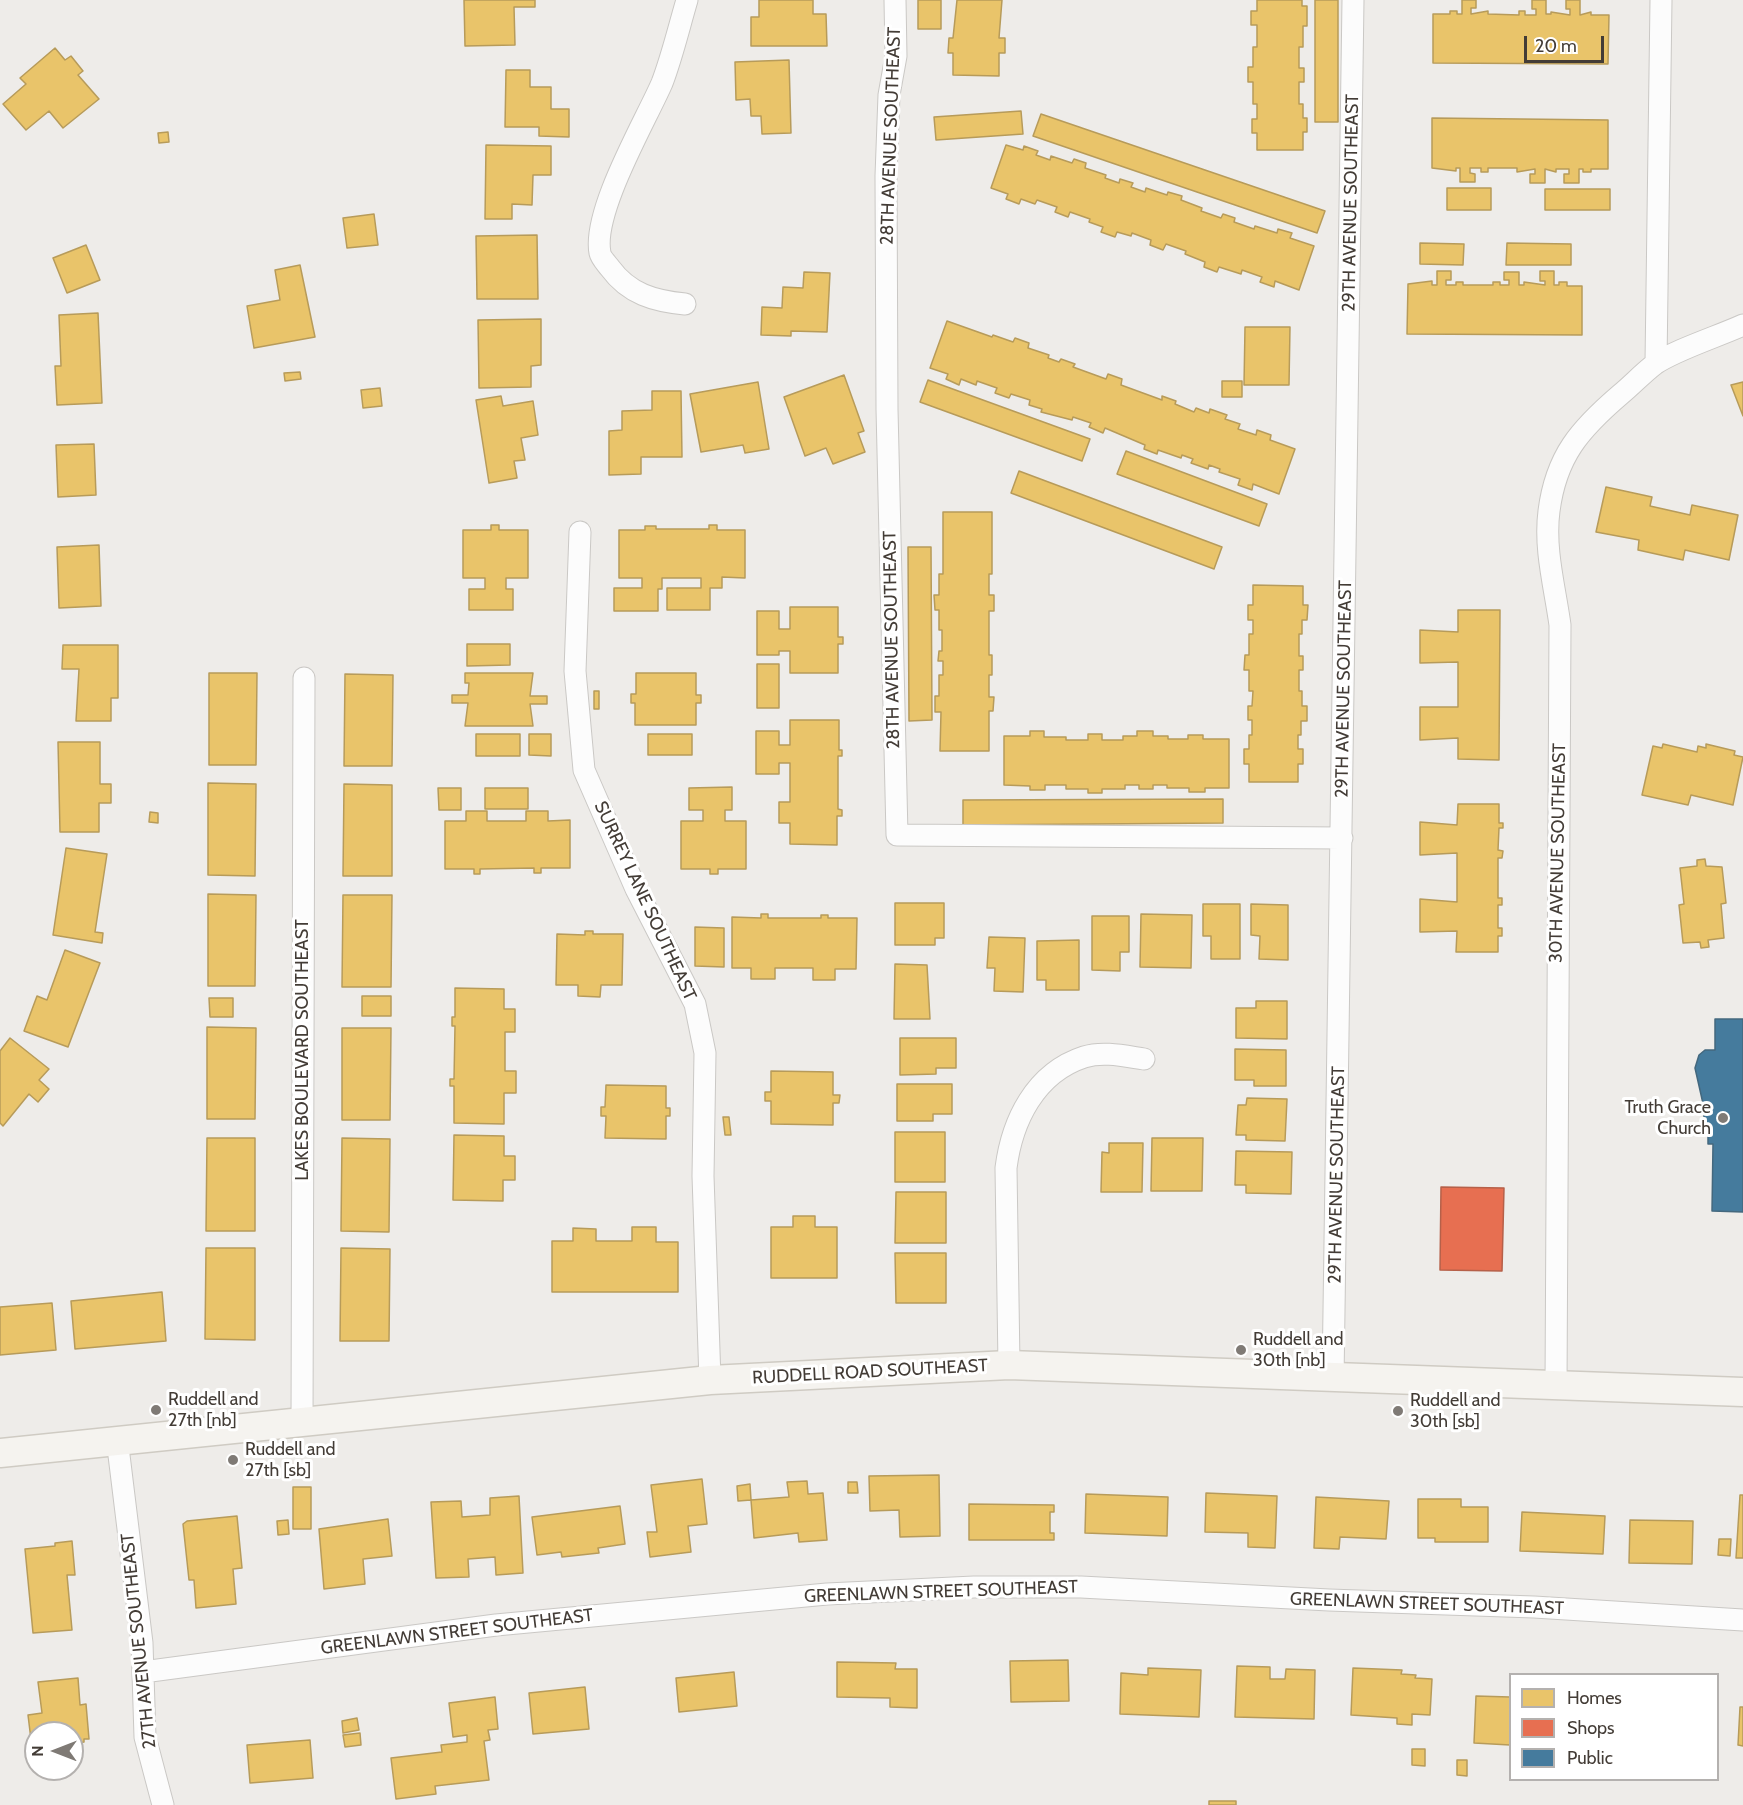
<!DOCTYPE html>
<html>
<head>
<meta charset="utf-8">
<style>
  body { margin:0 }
  #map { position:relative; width:1743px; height:1805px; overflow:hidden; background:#eeece9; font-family:Cabin,sans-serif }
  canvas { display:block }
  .legend { position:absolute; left:1509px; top:1673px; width:210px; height:108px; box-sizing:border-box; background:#fff; border:2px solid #b4b1af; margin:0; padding:8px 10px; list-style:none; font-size:18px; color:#433c36 }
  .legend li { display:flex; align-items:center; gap:12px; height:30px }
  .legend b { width:30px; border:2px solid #b4b1af }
  .north { position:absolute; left:24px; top:1721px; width:60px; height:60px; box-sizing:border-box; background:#fff; border:2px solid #b4b1af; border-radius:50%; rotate:270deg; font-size:16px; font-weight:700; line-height:24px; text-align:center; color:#433c36 }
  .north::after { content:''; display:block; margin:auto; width:21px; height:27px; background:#7f7a75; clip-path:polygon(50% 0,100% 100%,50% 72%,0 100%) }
  .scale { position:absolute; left:1524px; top:36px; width:80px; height:27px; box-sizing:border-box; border:3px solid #433c36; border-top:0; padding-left:8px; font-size:18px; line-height:21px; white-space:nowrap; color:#433c36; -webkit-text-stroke:4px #fff; paint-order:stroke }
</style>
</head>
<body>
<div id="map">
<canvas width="1743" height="1805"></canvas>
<ul class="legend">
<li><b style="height:16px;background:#e9c46a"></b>Homes</li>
<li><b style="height:16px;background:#e76f51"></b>Shops</li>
<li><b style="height:16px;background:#457b9d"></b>Public</li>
</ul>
<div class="north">N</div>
<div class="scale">20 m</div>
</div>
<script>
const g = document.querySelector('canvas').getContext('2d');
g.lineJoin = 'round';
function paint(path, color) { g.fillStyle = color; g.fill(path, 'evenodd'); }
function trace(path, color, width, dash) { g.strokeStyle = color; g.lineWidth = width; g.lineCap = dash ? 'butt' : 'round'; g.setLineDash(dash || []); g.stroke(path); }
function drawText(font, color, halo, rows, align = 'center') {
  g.font = font + ' Cabin,sans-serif'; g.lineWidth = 6; g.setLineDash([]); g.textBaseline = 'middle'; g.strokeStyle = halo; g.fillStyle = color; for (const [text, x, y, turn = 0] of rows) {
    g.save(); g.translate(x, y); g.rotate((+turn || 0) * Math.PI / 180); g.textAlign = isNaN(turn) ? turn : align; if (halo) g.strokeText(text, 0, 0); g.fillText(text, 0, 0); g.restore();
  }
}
const homes = new Path2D(`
  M464,0H535V7H514L515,45L465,46Z
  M759,0H813V14H826L827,46H751V17H759Z
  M918,0H941V29H918Z
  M957,0H1002L999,38H1005V53H999V76L953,75V53H948L949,38H953Z
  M1257,0H1302V6H1307V26H1303V47H1299V68H1304V82H1299V104H1303V118H1307V132H1303V150H1257V133H1252V119H1257V104H1253V82H1248V67H1253V47H1257V25H1251V11H1257Z
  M1315,0H1338V122H1315Z
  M1462,0H1476V8H1471V14L1488,11V14L1519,15V11H1525V15H1536V9H1532V0H1546V14H1551V12L1570,15V9H1566V0H1580V15L1591,12V15H1609L1608,64L1433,63V14H1450V11H1457V14H1462Z
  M55,48L65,60L71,56L83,71L78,75L99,99L63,128L49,111L26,130L3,104L26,84L20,78Z
  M789,60L791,133L762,134L761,116H751L750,99L736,100L735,62Z
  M506,70H530V87H551V109H569V137L539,136V127H505Z
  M1021,111L1023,134L936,140L934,117Z
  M1041,114L1325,211L1317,233L1033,136Z
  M1432,118L1608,120V169H1591V172H1583V169H1579V183H1564V174H1569V169H1556V172L1545,169V183H1530V174H1535V169L1517,172V168H1488V172H1481V168H1470V173L1475,174V182H1460V168H1456V171L1432,168Z
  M168,132L169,142L159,143L158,133Z
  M486,145L551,146V175H533L532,205L512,204V219H485Z
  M1006,145L1023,150L1024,146L1038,151L1036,155L1050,160L1051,156L1072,163L1074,159L1086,163L1085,168L1106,175L1105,178L1119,183L1120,179L1133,183L1131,187L1145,192L1146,188L1167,195L1168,192L1182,196L1181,200L1202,208L1201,211L1221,218L1223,214L1235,218L1234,222L1254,229L1255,226L1277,233L1278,229L1292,233L1290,238L1314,246L1299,290L1275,281L1274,287L1260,282L1262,277L1242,270L1241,274L1219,267L1217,272L1204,267L1205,262L1185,254L1186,251L1166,244L1163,250L1150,245L1151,240L1132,233L1131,236L1117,232L1115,237L1101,232L1103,227L1089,222L1090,219L1070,212L1068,217L1055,212L1057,207L1037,200L1035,204L1021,199L1019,204L1006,199L1008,194L991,188Z
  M1447,188H1491V210H1447Z
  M1545,189H1610V210H1545Z
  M374,214L378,245L347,248L343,218Z
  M537,235L538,299H477L476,236Z
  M1420,243L1464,244L1463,265L1420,264Z
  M1507,243L1571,244V265H1506Z
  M86,245L100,280L67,293L53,258Z
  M300,265L315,337L254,348L247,306L280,300L275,270Z
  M1437,271H1451V280H1446V285H1456V282H1463V285H1493V282H1500V285H1509V280H1504V272H1519V285H1524V282L1545,285V281H1540V271H1554V285H1559V282H1567V286H1582V335L1407,334L1408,284L1432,281V285H1437Z
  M804,272L830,273L827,332L791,331V336L761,335L762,307L782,308L783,287L803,288Z
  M98,313L102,403L57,405L55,366H61L59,315Z
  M541,319V365L531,366V387L479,388L478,320Z
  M947,321L992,337L993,335L1013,342L1015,338L1029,343L1028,348L1049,355L1048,358L1059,362L1061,359L1075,364L1073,367L1106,379L1108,374L1122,379L1121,385L1162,400V396L1176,401L1175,404L1194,412L1196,408L1209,413L1210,409L1227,415L1225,419L1240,424L1238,429L1256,435L1257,430L1271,435L1270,440L1295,449L1279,494L1253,484L1252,490L1238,485L1240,479L1219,472L1220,469L1209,465L1208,469L1191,463L1193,459L1182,455L1181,458L1158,450L1157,454L1144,449L1145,445L1105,428L1103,433L1089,427L1091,423L1073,417L1072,420L1041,412L1042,409L1029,405L1030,400L1011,394L1009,398L995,393L997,388L977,381L976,385L961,379L959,385L946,379L948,374L930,368Z
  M1245,327H1290L1289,385H1244Z
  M300,372L301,379L285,381L284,373Z
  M844,375L864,431L858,433L865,452L833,464L826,448L805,456L784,397Z
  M928,380L1090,439L1082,461L920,402Z
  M1222,381H1242V397H1222Z
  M758,382L769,449L745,453L743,445L701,452L690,394Z
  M1743,382V416L1731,385Z
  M380,388L382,406L363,408L361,390Z
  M652,391H681L682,457H641V474L609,475V431L622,430V411L652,410Z
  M501,396L503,406L533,401L538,435L521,438L525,460L514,461L517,478L489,483L476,400Z
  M94,444L96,495L58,497L56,445Z
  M1126,451L1267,504L1259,526L1117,474Z
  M1019,471L1222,547L1214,569L1011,493Z
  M1606,487L1652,497L1650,506L1690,515L1692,505L1738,515L1729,560L1685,550L1683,560L1638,550L1639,540L1596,532Z
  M943,512H992V574H989V595H994V611H989V655H992V675H989V697H994L993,711H989V751H940L941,712H935V696H939V675H943V661H938L939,651H942V630H939V610H935L934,595H939V574H943Z
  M491,525H499V530H528V578H506V589H513V610H469V589H485V578H463V530H491Z
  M709,525H717V530H745V578L722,577V588H710V610H667V588H701V578H662V589H658V611H614V588H642V578H619V530H645V526H656V529H709Z
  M99,545L101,606L59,608L57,547Z
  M908,547H931L932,720L909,721Z
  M1253,585L1303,586V605H1308L1307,620H1302V634H1299V656H1303V670H1299V691H1302V706H1307V721H1301V735H1298V749H1303V764H1298V782H1249V764H1244V749H1249V735H1252V720H1248V706H1252L1253,691H1249V670H1244L1245,655H1249V634H1253V620H1248V605H1253Z
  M790,607H838V637H843V644H838V673H790V651H779V655H757V611H779V629H790Z
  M1458,610H1500L1499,760L1458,759V738L1420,740V707H1458V662L1420,663V630L1458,632Z
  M467,644H510V665L467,666Z
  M63,645H118V698H111V721H76L79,669H62Z
  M757,664H779V708H757Z
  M209,673H257L256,765H209Z
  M465,673H533L530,696H547V704H530L533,726H465L468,703H452V695H468L469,683H465Z
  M636,673H696V695H701V703H696V725H635V703H631V694H636Z
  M345,674L393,675L392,766H344Z
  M594,691H599V709H594Z
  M790,720H839V750H842V756H838V809L842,810V816H837V845L790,844V823H779V802H790V763H779V774H756V731H779V745H790Z
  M1030,731H1044V737H1066V740H1088V734H1102V740H1123V736H1137V731H1153V736H1168V739H1188V735H1203V739H1229V788H1205V792H1189V788H1167V785H1153V789H1139V785H1125V789H1102V793H1088V789H1066V785H1045V790H1030V786L1004,785V736H1030Z
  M476,734H520V756H476Z
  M529,734H551V756L529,755Z
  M648,734H692V755H648Z
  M58,742H100V784H111V803H99V832H60Z
  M1663,744L1697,752L1698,746L1706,748V744L1735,751L1734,755L1743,757L1733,805L1691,795L1688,805L1642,795L1653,746L1662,748Z
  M208,783L256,784L255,876L208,875Z
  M344,784L392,785V876H343Z
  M732,787V810H725V821H746V869H718V874H710V869H681V821H703V810H689V788Z
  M438,788H461V810H439Z
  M485,788H528V809H485Z
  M1223,799V823L963,825V800Z
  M1458,804H1499V823H1503V828H1499L1498,850L1503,851L1502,858H1498V898H1502V905H1498V928H1502V936H1498V952H1456L1457,931L1420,932V899L1457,902V853L1420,855V822L1457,825Z
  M466,811H487V821H526V811H548V821L570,820V868H541V873H534V868L480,869V874H474V869H445V821H466Z
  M150,812L158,813V823L149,822Z
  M66,848L107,854L95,932L103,933L102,943L53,935Z
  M1705,859L1706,866L1722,867L1726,903L1721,904L1724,938L1708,940L1709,947L1701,948L1700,942L1683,943L1679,905L1684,904L1680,868L1697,866V860Z
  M208,894L256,895L255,986H208Z
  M343,895H392L391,987H342Z
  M895,903H944V938H935V945H895Z
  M1203,904H1240V959H1211V936H1203Z
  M1251,904L1288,905V960L1259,959L1260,936L1251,935Z
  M761,914H768V918H821V915H828V918H857L856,969H835V980H813V968H775V979H751V968H732V917L761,918Z
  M1141,914L1192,915L1191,968L1140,967Z
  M1092,916H1129V952H1120V971L1092,970Z
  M695,927L724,928V967L695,966Z
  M585,931H593V934H623L622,985H601L600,997L578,996V985H556L557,934L585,935Z
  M989,937L1025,938L1023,992L994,991L995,968H987Z
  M1079,940V990H1046V980H1037V941Z
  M65,950L100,963L68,1047L24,1031L37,996L47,1000Z
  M895,964L927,965L930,1019H894Z
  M455,988L504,989V1009H515V1032H505V1071H516V1093H504V1124L454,1123V1086H450V1079H454L455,1026H452V1017H455Z
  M362,996H391V1016H362Z
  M209,998H233V1017H210Z
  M1256,1001H1287V1039L1236,1038V1008H1256Z
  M207,1027L256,1028L255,1119H207Z
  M342,1028H391L390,1120H342Z
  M10,1038L49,1069L39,1080L49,1089L38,1102L29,1094L3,1126L0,1123V1051Z
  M900,1038H956V1068H936V1074L900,1075Z
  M1235,1049L1286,1050V1086H1254V1080H1235Z
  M771,1071L833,1072V1095H840L839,1103H833V1125L771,1124V1101H765V1092H771Z
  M897,1084H952V1114H933V1121H897Z
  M606,1085L666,1086V1108H670V1116H666V1139L605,1138L606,1116H601V1107H605Z
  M1247,1098L1287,1099L1285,1141L1246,1140V1135H1236L1238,1105H1246Z
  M723,1117H729L731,1135H725Z
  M895,1132H945V1182H895Z
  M454,1135L504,1136V1156H515V1180H503V1201L453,1200Z
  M207,1138H255V1231H206Z
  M342,1138L390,1139L389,1232L341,1231Z
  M1152,1138H1203L1202,1191H1151Z
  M1109,1143H1143L1142,1192H1101L1102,1152L1109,1153Z
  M1236,1151L1292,1152L1291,1194L1246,1193V1185H1235Z
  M896,1192H946V1243H895Z
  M793,1216H815V1227H837V1278H771V1227H793Z
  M632,1227H656V1242H678V1292H552V1241H573V1228L596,1229V1241H632Z
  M206,1248H255V1340L205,1339Z
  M341,1248L390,1249L389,1341H340Z
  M895,1253H946V1303H896Z
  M162,1292L166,1341L75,1349L71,1301Z
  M52,1303L56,1350L0,1355V1307Z
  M939,1475L940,1536L900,1537L899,1510L870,1511L869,1476Z
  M702,1479L707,1524L688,1526L691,1552L650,1557L647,1532H657L651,1485Z
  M807,1481L808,1494L823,1493L827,1540L799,1542L798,1533L754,1538L751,1500L789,1497L787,1482Z
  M848,1482H857L858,1493H848Z
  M750,1484L751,1500L738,1501L737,1486Z
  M293,1487H311V1529H293Z
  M1206,1493L1277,1496L1275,1548L1248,1547V1533L1205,1532Z
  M1086,1494L1168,1497L1167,1536L1085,1533Z
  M1740,1495H1743V1558H1736Z
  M519,1496L523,1573L496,1575L495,1557L468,1559L469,1577L436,1578L431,1502L461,1501L462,1517L490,1515V1498Z
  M1316,1497L1389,1501L1386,1539L1340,1537L1339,1549L1314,1548Z
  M1418,1499H1461V1507H1488V1542H1435V1538H1418Z
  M969,1504L1054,1505V1512H1050V1533H1054V1540H969Z
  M620,1506L625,1544L598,1548L599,1553L562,1557L561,1552L537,1555L532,1517Z
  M1522,1512L1605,1516L1603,1554L1520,1551Z
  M237,1516L242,1568L233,1569L236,1604L196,1608L194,1580H189L183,1524L187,1521Z
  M388,1519L392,1556L363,1559L365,1584L324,1589L319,1529Z
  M288,1520L289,1534L278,1535L277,1521Z
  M1630,1520L1693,1521L1692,1564L1629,1563Z
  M1719,1539H1731L1730,1556L1718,1555Z
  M72,1541L75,1575H67L72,1630L33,1633L25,1549L55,1546V1543Z
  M1068,1660L1069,1701L1011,1702L1010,1661Z
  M837,1662L896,1663L895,1669H917V1708L890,1707V1698L837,1697Z
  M1237,1666L1270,1667V1679H1285L1286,1669L1315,1670L1314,1719L1235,1717Z
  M1148,1668L1201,1670L1199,1717L1120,1714L1121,1673L1148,1675Z
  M1353,1668L1402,1670L1401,1674L1416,1675L1415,1678L1432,1679L1430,1715L1412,1714V1725L1397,1724V1718L1351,1715Z
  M734,1672L737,1706L679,1712L676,1678Z
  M78,1678L80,1705L86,1704L89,1739H84V1742L72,1744V1733H36V1747L32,1748L28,1715L42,1713L38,1682Z
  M585,1687L589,1729L533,1734L529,1693Z
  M1476,1696L1510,1697V1745L1474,1743Z
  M495,1697L498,1729L488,1730L490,1740L484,1741L489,1780L435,1786L436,1794L396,1799L391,1758L442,1752L441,1745L467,1742V1735L453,1737L449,1703Z
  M1740,1707H1743V1746L1738,1745Z
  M357,1718L359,1730L343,1733L342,1721Z
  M360,1733L361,1745L345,1747L343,1735Z
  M310,1740L313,1778L250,1783L247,1745Z
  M1412,1749H1425V1766L1412,1765Z
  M1457,1760H1467V1776L1457,1775Z
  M1209,1801H1236V1805H1209Z`);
paint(homes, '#e9c46a');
trace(homes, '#b79b5a', 1.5);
const shops = new Path2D(`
  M1441,1187L1504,1188L1502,1271L1440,1270Z`);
paint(shops, '#e76f51');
trace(shops, '#b66049', 1.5);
const public = new Path2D(`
  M1715,1019H1743V1212L1712,1211L1713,1144H1708V1128H1704V1108L1695,1068L1699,1055L1705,1050H1715Z`);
paint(public, '#457b9d');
trace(public, '#44687e', 1.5);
const street = new Path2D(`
  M895,0L896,56L889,95L886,176L887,409L897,835L1342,838
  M685,304C654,301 629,294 610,268C607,264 601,258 600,253C592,212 645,122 662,83C672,57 679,27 687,0
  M1656,363L1661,0
  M580,532L575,671L584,770L636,889L695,1004L705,1053L703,1176L710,1380
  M1009,1365L1006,1168C1012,1121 1035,1073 1084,1057C1103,1051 1124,1056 1144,1059
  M1333,1379L1353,0
  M1556,1385L1560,625C1555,588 1544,549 1549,511C1556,456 1580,429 1621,394C1632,385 1643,373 1655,364C1675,350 1719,336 1743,325
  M302,1423L304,678
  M117,1439L142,1643L145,1737L163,1805
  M143,1672L496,1625L827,1594L974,1587H1081L1329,1600L1534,1607L1743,1620`);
const secondary = new Path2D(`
  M0,1453L710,1380L1009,1365L1743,1392`);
trace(street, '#cac8c5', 23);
trace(secondary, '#cfcbc3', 31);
trace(street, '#fcfcfc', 21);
trace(secondary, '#f5f3ef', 28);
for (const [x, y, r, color] of [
  [1723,1118,6,"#7f7a75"],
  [1241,1350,6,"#7f7a75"],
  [156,1410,6,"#7f7a75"],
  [1398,1411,6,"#7f7a75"],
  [233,1460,6,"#7f7a75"]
]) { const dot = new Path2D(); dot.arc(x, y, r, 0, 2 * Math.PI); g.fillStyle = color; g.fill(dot); trace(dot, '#fff', 2); }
drawText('18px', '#433c36', '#fff', [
  ["28TH AVENUE SOUTHEAST",891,136,-88],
  ["29TH AVENUE SOUTHEAST",1351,203,-89],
  ["28TH AVENUE SOUTHEAST",892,640,-91],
  ["29TH AVENUE SOUTHEAST",1344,689,-89],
  ["30TH AVENUE SOUTHEAST",1558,853,-89],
  ["SURREY LANE SOUTHEAST",645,901,65],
  ["LAKES BOULEVARD SOUTHEAST",303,1050,-90],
  ["29TH AVENUE SOUTHEAST",1337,1175,-89],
  ["RUDDELL ROAD SOUTHEAST",870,1372,-3],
  ["GREENLAWN STREET SOUTHEAST",941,1592,-2],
  ["GREENLAWN STREET SOUTHEAST",1427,1604,2],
  ["GREENLAWN STREET SOUTHEAST",457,1632,-7],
  ["27TH AVENUE SOUTHEAST",139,1641,-96]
]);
drawText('18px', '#433c36', '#fff', [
  ["Truth Grace",1711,1108,"right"],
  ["Church",1711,1129,"right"],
  ["Ruddell and",1253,1340],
  ["30th [nb]",1253,1361],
  ["Ruddell and",168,1400],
  ["27th [nb]",168,1421],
  ["Ruddell and",1410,1401],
  ["30th [sb]",1410,1422],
  ["Ruddell and",245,1450],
  ["27th [sb]",245,1471]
], 'left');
</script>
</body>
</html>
